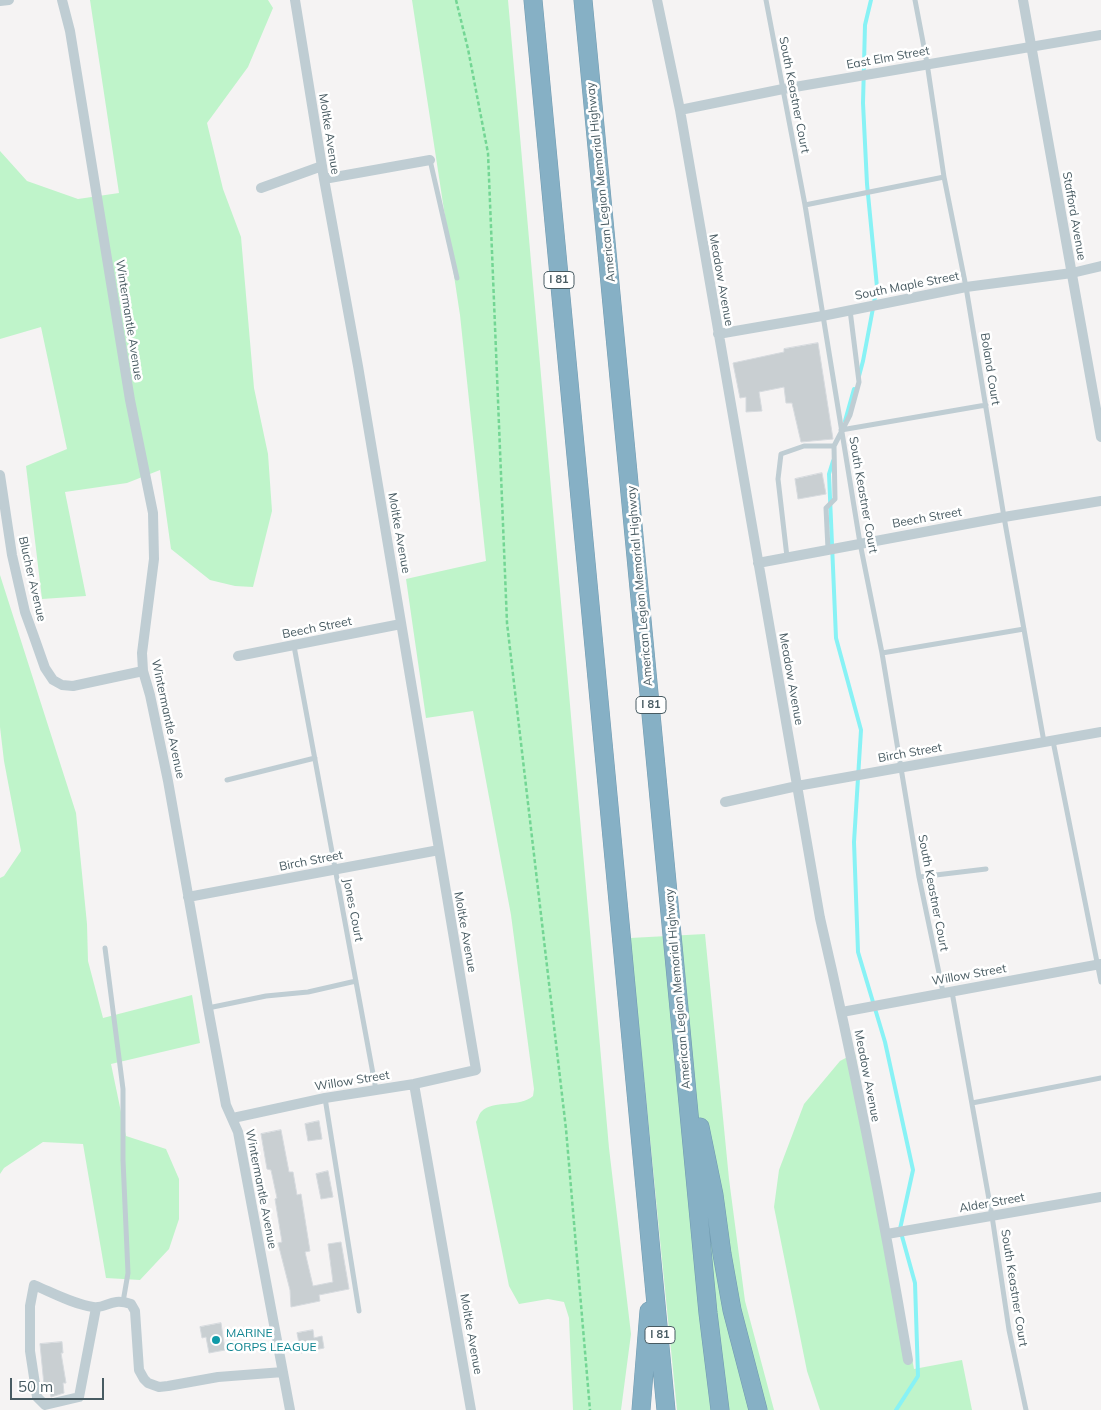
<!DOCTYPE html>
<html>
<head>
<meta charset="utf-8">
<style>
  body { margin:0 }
  #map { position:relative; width:1101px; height:1410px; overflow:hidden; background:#f5f3f3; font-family:Mulish,sans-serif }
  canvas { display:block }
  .scale { position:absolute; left:10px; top:1378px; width:94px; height:22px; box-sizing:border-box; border:2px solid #485b62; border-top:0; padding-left:6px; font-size:15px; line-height:18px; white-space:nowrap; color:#485b62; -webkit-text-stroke:4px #fff; paint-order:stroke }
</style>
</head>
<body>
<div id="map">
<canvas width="1101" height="1410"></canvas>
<div class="scale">50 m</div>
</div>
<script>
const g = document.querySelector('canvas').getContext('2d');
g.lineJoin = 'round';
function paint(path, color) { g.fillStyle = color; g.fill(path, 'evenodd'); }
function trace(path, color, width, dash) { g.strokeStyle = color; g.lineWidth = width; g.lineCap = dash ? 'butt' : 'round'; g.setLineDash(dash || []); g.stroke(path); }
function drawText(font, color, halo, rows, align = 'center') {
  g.font = font + ' Mulish,sans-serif'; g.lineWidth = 5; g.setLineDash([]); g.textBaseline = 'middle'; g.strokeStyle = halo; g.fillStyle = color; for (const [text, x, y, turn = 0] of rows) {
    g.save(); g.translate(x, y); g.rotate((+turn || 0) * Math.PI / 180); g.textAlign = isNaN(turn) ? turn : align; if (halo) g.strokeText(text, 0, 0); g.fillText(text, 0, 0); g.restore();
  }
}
paint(new Path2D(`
  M90,0H268L273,8L248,67L207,123L223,189L241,237L254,388L268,454L272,511L253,587L235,586L210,580L171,549L160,470L127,483L65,492L86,596L42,599L26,466L67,449L41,327L0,339V151L27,181L78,199L119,193Z
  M412,0H508L609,1148L631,1334L621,1410H573L569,1318L564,1302L548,1299L519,1304L509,1286L476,1122C478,1119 479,1114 481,1112C493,1099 520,1108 533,1096L534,1089L511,915L473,711L426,718L406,579L486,561L460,315Z
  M0,575L76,813L87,924L88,961L103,1018L192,995L200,1043L111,1064L126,1136L166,1149L179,1179V1219L169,1249L140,1280L106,1278L83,1144L43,1142L4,1168L0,1174V878L4,876L21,851L4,761L0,727Z
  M705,934L729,1179L745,1301L774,1410H677L630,938Z
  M855,1053L914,1369L962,1360L972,1410H820L807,1371L774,1207L779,1170L804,1104L840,1061Z`), '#bff4ca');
trace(new Path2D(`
  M859,376L863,361L877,287L867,184L863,103L865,25L871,0
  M845,421L854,389
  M833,461L829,474L836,638L861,730L854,842L858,952L885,1042L913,1170L900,1229L915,1283L918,1376L896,1410`), '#88f2f5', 4);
const building = new Path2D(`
  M818,343L833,439L801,442L792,403H786L784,387L759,392L762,411L746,412V397L740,398L733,363L784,352V349Z
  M822,473L826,494L798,499L795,479Z
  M319,1121L322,1139L308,1141L305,1124Z
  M281,1130L289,1172H293L297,1195L301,1194L310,1251L305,1252L313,1286L333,1282L328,1244L341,1242L349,1289L319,1295L320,1301L291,1307L290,1290L278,1243L282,1242L275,1199L277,1198L271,1170L267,1169L261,1134Z
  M328,1171L333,1197L321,1199L316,1174Z
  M221,1323L225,1350L209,1353L206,1337L202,1338L200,1327Z
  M313,1330L314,1338L322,1336L324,1348L301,1353L297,1333Z
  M62,1342L63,1353H61L66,1383H63L64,1393L51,1397L48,1385H44L40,1344Z`);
paint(building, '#c9cfd2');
trace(building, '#d6dade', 1);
const motorway = new Path2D(`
  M533,0L666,1410
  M583,0L708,1313L720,1410
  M700,1127L714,1195L722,1254L732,1310L758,1410
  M641,1410L649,1311`);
trace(motorway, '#719bb1', 19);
trace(new Path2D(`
  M456,0L468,49L488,153L507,623L566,1129L590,1410`), '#73d694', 2.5, [4, 2.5]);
trace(new Path2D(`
  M766,0L805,205L860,543L882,653L919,877L943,992
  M915,0L927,63L944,177L966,287L1004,517L1044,742
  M430,160L457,278
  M805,205L944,177
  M841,430L986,405
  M834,446L850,415L859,382L850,310
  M787,557L778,479L781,454L804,446H834L835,499L826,508L828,549
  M294,646L376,1090
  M882,653L1024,629
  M1053,741L1101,982
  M227,780L315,758
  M919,877L986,869
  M105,948L123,1089V1160L128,1273L123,1302
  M952,992L992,1216L1009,1330L1026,1410
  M208,1008L266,996L308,992L356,981
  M325,1098L359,1311
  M972,1103L1101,1078`), '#bfcdd3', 5);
trace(new Path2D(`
  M62,0L70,31L130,400L153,513L154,559L142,653L143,671L150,695L168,781L208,1008L226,1105L238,1132L290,1410
  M657,0L680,110L820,918C854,1064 883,1212 908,1360
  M1023,0L1101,437
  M0,1L9,0
  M680,110L783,89L1101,35
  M324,179L430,160
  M261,188L322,166
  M718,334L822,316L966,287L1072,273L1101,266
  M0,475L12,555L25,612L33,634L45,668L53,680L62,685L73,686L143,671
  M758,563L1004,517L1101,501
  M238,656L401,624
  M725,802L797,786L1101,732
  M188,897L439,850
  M842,1012L1101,964
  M414,1084L471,1410
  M233,1118L325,1098L414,1084L476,1070L358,366L324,179L295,0
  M887,1234L1101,1197
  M96,1308L79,1397L45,1405L37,1397L30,1351V1306L34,1285C53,1293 73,1304 93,1307C107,1309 110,1297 131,1304L135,1311L139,1370L144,1379L148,1383L159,1387L168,1386L218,1377L283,1372`), '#bfcdd3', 10);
trace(motorway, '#86b0c5', 18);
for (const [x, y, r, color] of [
  [216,1340,5,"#0f9aa8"]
]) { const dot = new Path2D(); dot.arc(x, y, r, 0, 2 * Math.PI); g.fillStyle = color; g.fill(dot); trace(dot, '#fff', 2); }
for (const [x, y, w] of [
  [559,280,30],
  [651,705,30],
  [660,1335,30]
]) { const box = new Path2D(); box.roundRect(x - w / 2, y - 8.5, w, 17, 4); g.fillStyle = '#fff'; g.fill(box); trace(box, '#485b62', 1); }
drawText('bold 11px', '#485b62', null, [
  ["I 81",559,280],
  ["I 81",651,705],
  ["I 81",660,1335]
]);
drawText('12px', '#485b62', '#fff', [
  ["East Elm Street",888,58,-10],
  ["South Keastner Court",794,95,79],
  ["Moltke Avenue",329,134,81],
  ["American Legion Memorial Highway",601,182,-96],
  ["Stafford Avenue",1074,216,80],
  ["Meadow Avenue",721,280,80],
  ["South Maple Street",907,286,-11],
  ["Wintermantle Avenue",129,320,81],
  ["Boland Court",990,369,81],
  ["South Keastner Court",863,495,80],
  ["Beech Street",927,518,-10],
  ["Moltke Avenue",399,533,80],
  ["Blucher Avenue",32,579,77],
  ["American Legion Memorial Highway",640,586,-95],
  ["Beech Street",317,628,-11],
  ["Meadow Avenue",791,679,80],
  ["Wintermantle Avenue",168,719,78],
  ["Birch Street",910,753,-10],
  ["Birch Street",311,861,-11],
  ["South Keastner Court",933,893,79],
  ["Jones Court",353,910,79],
  ["Moltke Avenue",465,932,80],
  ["Willow Street",969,975,-10],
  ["American Legion Memorial Highway",678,989,-95],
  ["Meadow Avenue",867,1076,79],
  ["Willow Street",352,1081,-9],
  ["Wintermantle Avenue",261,1189,79],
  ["Alder Street",992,1203,-10],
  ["South Keastner Court",1014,1288,81],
  ["Moltke Avenue",471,1334,80]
]);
drawText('12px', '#0d838f', '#fff', [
  ["MARINE",226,1333],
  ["CORPS LEAGUE",226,1347]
], 'left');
</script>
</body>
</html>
